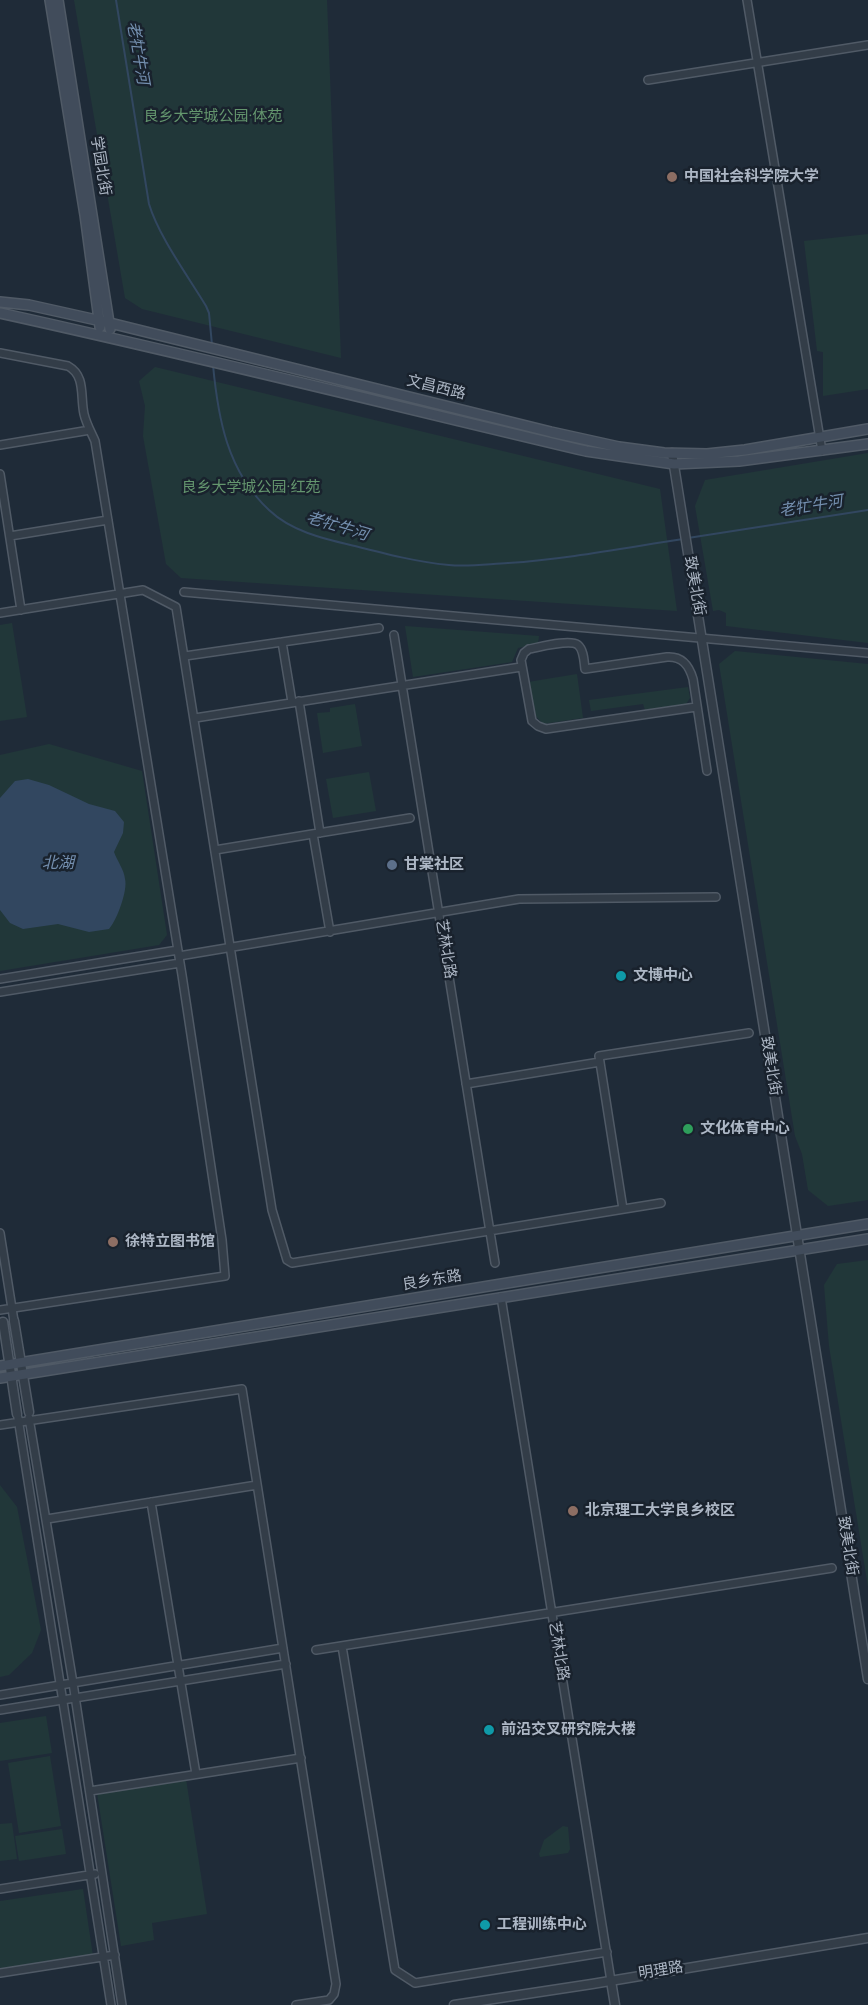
<!DOCTYPE html>
<html>
<head>
<meta charset="utf-8">
<style>
  body { margin:0 }
  canvas { display:block; background:#1f2b38 }
</style>
</head>
<body>
<canvas width="868" height="2005"></canvas>
<script>
const g = document.querySelector('canvas').getContext('2d');
g.lineJoin = 'round';
function paint(path, color) { g.fillStyle = color; g.fill(path, 'evenodd'); }
function trace(path, color, width, dash) { g.strokeStyle = color; g.lineWidth = width; g.lineCap = dash ? 'butt' : 'round'; g.setLineDash(dash || []); g.stroke(path); }
function drawText(font, color, halo, rows, align = 'center') {
  g.font = font + ' Roboto,"Noto Sans SC",sans-serif'; g.lineWidth = 5; g.setLineDash([]); g.textBaseline = 'middle'; g.strokeStyle = halo; g.fillStyle = color; for (const [text, x, y, turn = 0] of rows) {
    g.save(); g.translate(x, y); g.rotate((+turn || 0) * Math.PI / 180); g.textAlign = isNaN(turn) ? turn : align; if (halo) g.strokeText(text, 0, 0); g.fillText(text, 0, 0); g.restore();
  }
}
paint(new Path2D(`
  M74,0H327L341,358L142,309L125,298Z
  M868,234V389L823,396V352L817,351L804,241Z
  M155,367L660,489L677,611L181,578L166,564L143,436L145,406L139,381Z
  M868,453V643L726,626V613L719,610L713,611L695,506L705,480Z
  M12,623L27,717L0,721V625Z
  M405,626L539,636L538,644L518,648L512,662L413,677Z
  M735,651L868,664V1200L828,1206L808,1190L802,1154L795,1136L719,664Z
  M577,674L583,718L543,724L533,713L528,682Z
  M688,687L690,698L686,704L645,710L643,704L591,711L589,700Z
  M355,704L362,746L323,753L317,713L330,712V708Z
  M49,744L142,771L167,935L159,945L0,971V755Z
  M369,772L376,811L333,818L326,779Z
  M868,1260V1587L829,1346L824,1285L837,1264Z
  M0,1485L17,1507L41,1630L32,1653L9,1675L0,1677Z
  M46,1716L52,1753L0,1761V1723Z
  M50,1756L61,1826L19,1833L8,1763Z
  M186,1779L207,1914L152,1923L154,1940L121,1946L97,1793Z
  M12,1823L17,1859L0,1861V1824Z
  M563,1826L568,1827L570,1849L568,1853L540,1857L539,1854L544,1840Z
  M62,1829L66,1854L19,1861L15,1836Z
  M83,1889L93,1956L0,1970V1901Z`), '#213739');
paint(new Path2D(`
  M28,779L49,785L89,804L115,811L124,822L123,833L114,852C117,861 124,869 125,879C128,890 117,920 109,929L89,932L58,924L23,929L10,923L0,910V798L15,781Z`), '#324760');
trace(new Path2D(`
  M116,0L149,204C159,237 188,276 206,306L209,313L212,345
  M213,365C218,418 227,471 269,510C292,532 325,539 355,546C386,554 417,562 449,565C468,567 488,564 508,563C567,559 624,548 683,539
  M688,538L868,510`), '#324760', 2);
const minor = new Path2D(`
  M747,0L822,451
  M648,80L868,45
  M0,353L68,366C86,376 80,396 84,414C86,423 91,432 95,441L182,975L222,1240L225,1276L0,1310
  M0,445L90,430
  M0,474L21,610
  M10,536L108,520
  M184,592L868,653
  M0,613L143,590L176,607L272,1210L287,1260L292,1263L661,1203
  M394,635L495,1263
  M282,642L292,702
  M185,656L379,628
  M299,701L320,833
  M696,707L546,729L538,726L532,721L521,660L524,653L529,649C540,647 570,639 578,645C584,650 584,662 585,669L667,657C682,656 689,665 693,679L707,771
  M195,718L521,667
  M313,834L330,932
  M215,850L410,818
  M179,956L519,899L716,897
  M0,979L178,950
  M0,992L180,963
  M466,1084L600,1062
  M623,1209L599,1056L749,1033
  M0,1233L14,1321
  M501,1297L611,1981
  M18,1418L111,2005
  M29,1418L73,1683L122,2005
  M0,1425L242,1389L336,1984L334,1994L329,2000L296,2005
  M151,1502L196,1774
  M47,1519L257,1485
  M342,1646L395,1970L415,1983L607,1952
  M316,1650L832,1568
  M0,1695L283,1648
  M0,1710L286,1664
  M90,1791L301,1758
  M0,1889L95,1874
  M0,1973L115,1955`);
const tertiary = new Path2D(`
  M672,453L868,1679
  M14,1321L29,1412
  M3,1322L17,1414
  M611,1981L615,2005
  M454,2005L592,1984L868,1938`);
const secondary = new Path2D(`
  M50,0L85,215L100,327
  M58,0L110,329
  M0,302L29,305L110,323L551,432L619,447L664,453L707,454L745,450L868,429
  M0,313C196,356 391,405 586,451L674,464L739,461L868,444
  M0,1366L868,1224
  M0,1378L868,1239`);
trace(minor, '#505a66', 10);
trace(tertiary, '#505a66', 11);
trace(secondary, '#505a66', 12);
trace(minor, '#333d48', 7);
trace(tertiary, '#333d48', 8);
trace(secondary, '#414c5b', 9);
for (const [x, y, r, color] of [
  [672,177,6,"#8d6e63"],
  [392,865,6,"#5c6f8a"],
  [621,976,6,"#0f9aa8"],
  [688,1129,6,"#2e9e5b"],
  [113,1242,6,"#8d6e63"],
  [573,1511,6,"#8d6e63"],
  [489,1730,6,"#0f9aa8"],
  [485,1925,6,"#0f9aa8"]
]) { const dot = new Path2D(); dot.arc(x, y, r, 0, 2 * Math.PI); g.fillStyle = color; g.fill(dot); trace(dot, '#19222d', 2); }
drawText('15px', '#64966e', '#19222d', [
  ["良乡大学城公园·体苑",213,117],
  ["良乡大学城公园·红苑",251,488]
]);
drawText('15px', '#adb7c5', '#19222d', [
  ["学园北街",100,166,81],
  ["文昌西路",436,388,14],
  ["致美北街",694,586,80],
  ["艺林北路",445,949,81],
  ["致美北街",770,1066,81],
  ["良乡东路",432,1281,-9],
  ["致美北街",847,1546,81],
  ["艺林北路",558,1651,81],
  ["明理路",661,1971,-9]
]);
drawText('bold 15px', '#adb7c5', '#19222d', [
  ["中国社会科学院大学",684,177],
  ["甘棠社区",404,865],
  ["文博中心",633,976],
  ["文化体育中心",700,1129],
  ["徐特立图书馆",125,1242],
  ["北京理工大学良乡校区",585,1511],
  ["前沿交叉研究院大楼",501,1730],
  ["工程训练中心",497,1925]
], 'left');
drawText('italic 16px', '#748faf', '#19222d', [
  ["老牤牛河",137,53,80],
  ["老牤牛河",811,507,-9],
  ["老牤牛河",337,527,17],
  ["北湖",58,864]
]);
</script>
</body>
</html>
